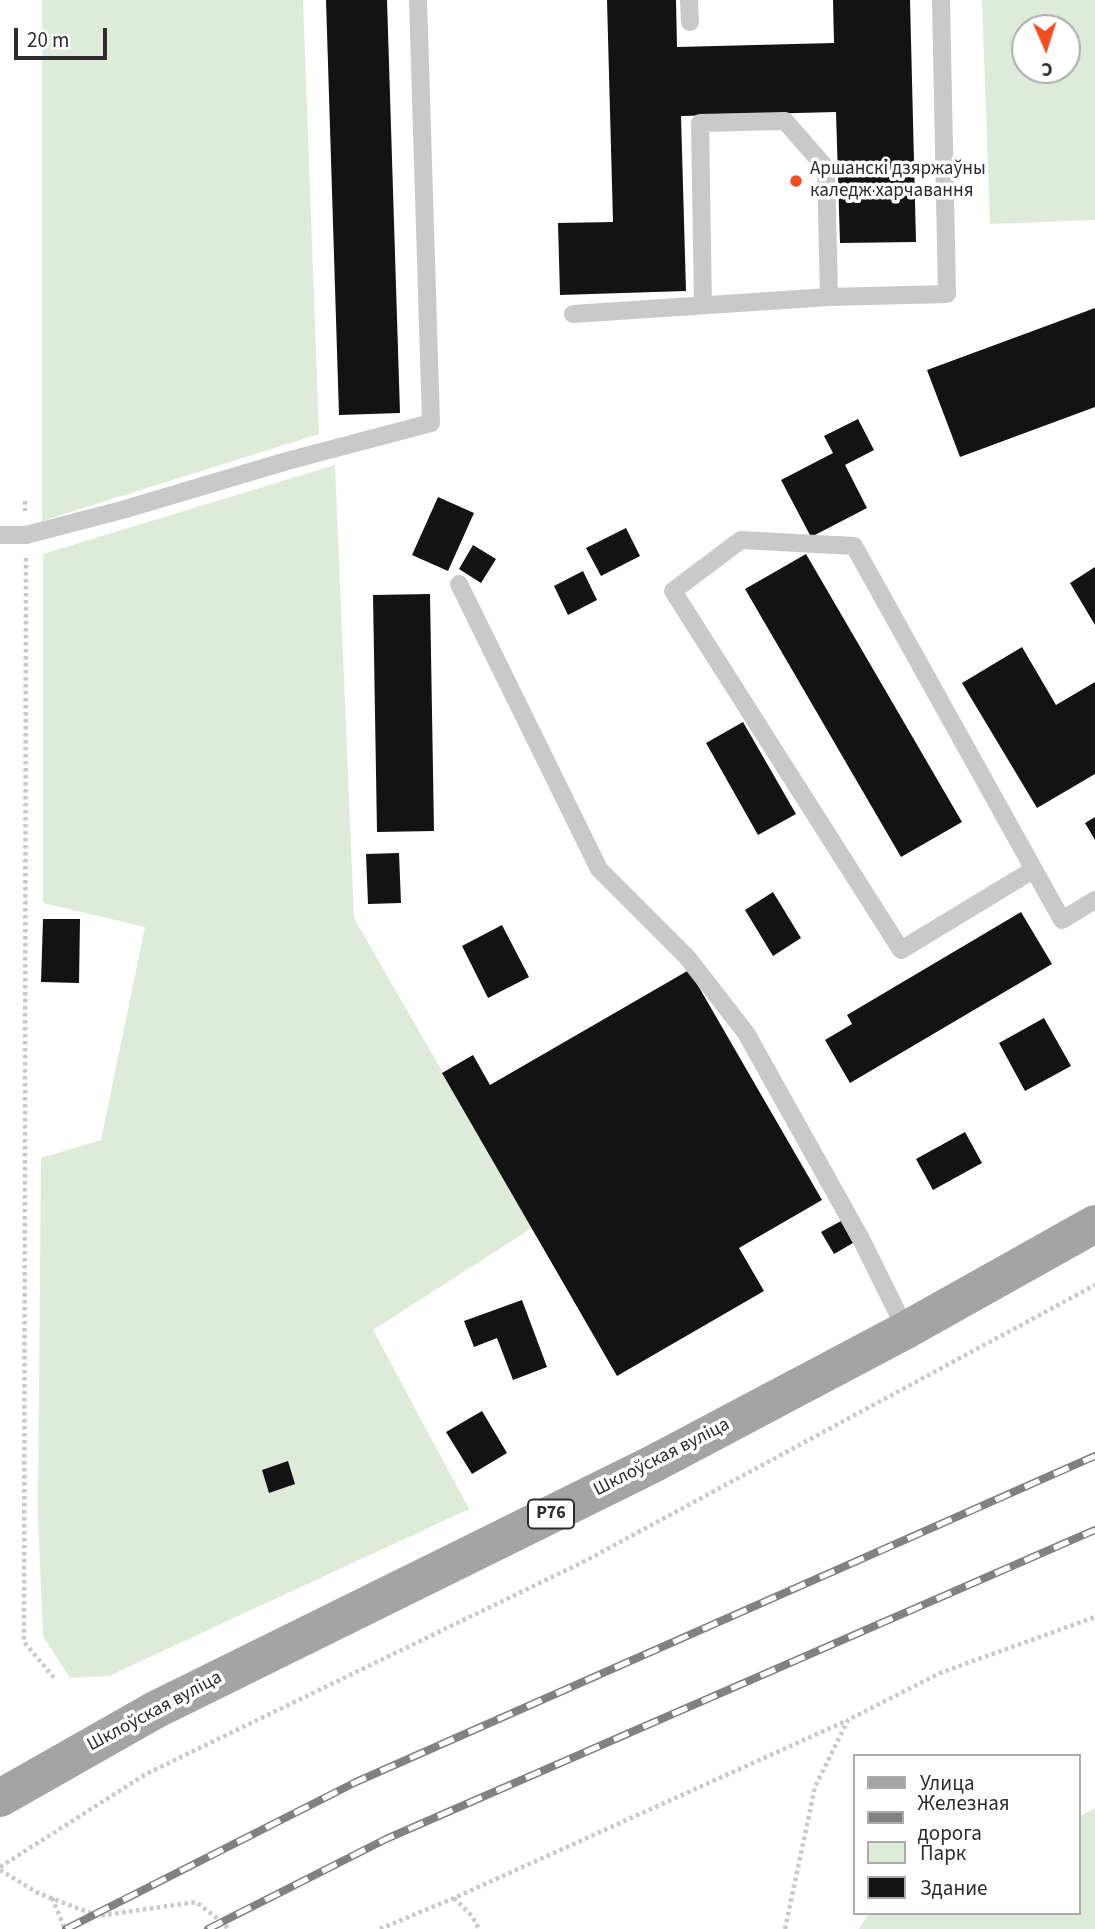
<!DOCTYPE html>
<html>
<head>
<meta charset="utf-8">
<style>
  body { margin:0 }
  #map { position:relative; width:1095px; height:1929px; overflow:hidden; background:#fff; font-family:"Source Sans 3",sans-serif }
  canvas { display:block }
  .legend { position:absolute; left:853px; top:1754px; width:228px; height:161px; box-sizing:border-box; background:#fff; border:2px solid #ababab; margin:0; padding:9px 12px; list-style:none; font-size:21px; color:#2c2c2c }
  .legend li { display:flex; align-items:center; gap:14px; height:35px }
  .legend b { width:35px; border:2px solid #ababab }
  .north { position:absolute; left:1011px; top:14px; width:70px; height:70px; box-sizing:border-box; background:#fff; border:2px solid #ababab; border-radius:50%; rotate:177deg; font-size:19px; font-weight:700; line-height:28px; text-align:center; color:#2c2c2c }
  .north::after { content:''; display:block; margin:auto; width:24px; height:32px; background:#f24d20; clip-path:polygon(50% 0,100% 100%,50% 72%,0 100%) }
  .scale { position:absolute; left:14px; top:28px; width:93px; height:32px; box-sizing:border-box; border:4px solid #2c2c2c; border-top:0; padding-left:9px; font-size:21px; line-height:24px; white-space:nowrap; color:#2c2c2c; -webkit-text-stroke:5px #fff; paint-order:stroke }
</style>
</head>
<body>
<div id="map">
<canvas width="1095" height="1929"></canvas>
<ul class="legend">
<li><b style="height:9px;background:#a4a4a4"></b>Улица</li>
<li><b style="height:9px;background:#818181"></b>Железная дорога</li>
<li><b style="height:19px;background:#ddebd8"></b>Парк</li>
<li><b style="height:19px;background:#131313"></b>Здание</li>
</ul>
<div class="north">С</div>
<div class="scale">20 m</div>
</div>
<script>
const g = document.querySelector('canvas').getContext('2d');
g.lineJoin = 'round';
function paint(path, color) { g.fillStyle = color; g.fill(path, 'evenodd'); }
function trace(path, color, width, dash) { g.strokeStyle = color; g.lineWidth = width; g.lineCap = dash ? 'butt' : 'round'; g.setLineDash(dash || []); g.stroke(path); }
function drawText(font, color, halo, rows, align = 'center') {
  g.font = font + ' "Source Sans 3",sans-serif'; g.lineWidth = 7; g.setLineDash([]); g.textBaseline = 'middle'; g.strokeStyle = halo; g.fillStyle = color; for (const [text, x, y, turn = 0] of rows) {
    g.save(); g.translate(x, y); g.rotate((+turn || 0) * Math.PI / 180); g.textAlign = isNaN(turn) ? turn : align; if (halo) g.strokeText(text, 0, 0); g.fillText(text, 0, 0); g.restore();
  }
}
paint(new Path2D(`
  M42,0H303L319,434L42,521Z
  M982,0H1095V220L990,224ZM1067,28V70H1025V28Z
  M335,465L354,918L532,1228L373,1330L469,1509L109,1676L70,1678L43,1636L38,1516L41,1158L101,1140L145,927L43,903V554Z
  M1095,1808V1929H859L869,1913H1079V1817Z`), '#ddebd8');
paint(new Path2D(`
  M326,0H387L400,413L339,415Z
  M607,0H676L677,47L834,43L833,0H910L916,242L840,243L836,112L681,116L686,291L560,295L558,223L613,222Z
  M1095,308V407L960,457L927,370Z
  M858,419L874,450L845,465L867,508L811,537L781,480L833,453L824,436Z
  M438,497L474,513L448,571L412,555Z
  M626,528L640,556L601,576L586,548Z
  M473,545L496,559L481,583L459,569Z
  M806,554L962,822L901,857L745,589Z
  M1095,567V625L1070,583Z
  M583,571L597,600L568,615L554,586Z
  M430,594L434,831L377,832L373,595Z
  M1022,647L1056,705L1095,682V774L1037,808L962,683Z
  M743,722L796,814L758,835L706,743Z
  M1095,817V840L1085,823Z
  M399,853L401,903L368,904L366,854Z
  M773,892L801,938L773,956L745,910Z
  M1021,912L1052,964L850,1083L825,1040L852,1024L847,1015Z
  M43,919H80L79,983L41,982Z
  M502,925L529,977L488,998L462,946Z
  M689,970L822,1200L739,1248L764,1291L617,1376L442,1073L473,1055L490,1085Z
  M1044,1018L1071,1066L1025,1091L999,1043Z
  M965,1132L982,1163L933,1190L916,1159Z
  M841,1221L853,1243L834,1254L821,1232Z
  M522,1300L547,1367L513,1380L497,1338L474,1347L464,1321Z
  M482,1411L507,1453L472,1474L446,1432Z
  M288,1461L295,1484L269,1493L262,1470Z`), '#131313');
trace(new Path2D(`
  M25,501V511
  M26,558L24,1642L56,1680
  M0,1867L146,1774L585,1561L1095,1285
  M0,1870L38,1893L98,1916L196,1902L222,1922L228,1929
  M52,1898L65,1929
  M454,1898L472,1916L479,1929
  M380,1929L454,1898L848,1720
  M785,1929L815,1787L848,1720L940,1673L1095,1617`), '#c9c9c9', 4.5, [3.5, 3.5]);
trace(new Path2D(`
  M689,0L690,22
  M703,305L700,123L785,121L826,168L829,297
  M573,314L829,297L947,294L941,0
  M0,535H26L122,510L287,461L431,423L418,0
  M459,584L599,869L687,957L746,1033L861,1239L906,1330
  M1033,870L901,950L673,591L741,540L854,546L1062,920L1095,900`), '#c9c9c9', 18);
trace(new Path2D(`
  M0,1798L155,1710L651,1465L906,1330L1095,1224`), '#a4a4a4', 38);
const rail = new Path2D(`
  M66,1929L356,1782L1095,1456
  M208,1929L386,1839L1095,1530`);
trace(rail, '#818181', 8);
trace(rail, '#fff', 5, [16]);
for (const [x, y, r, color] of [
  [796,181,7,"#f24d20"]
]) { const dot = new Path2D(); dot.arc(x, y, r, 0, 2 * Math.PI); g.fillStyle = color; g.fill(dot); trace(dot, '#fff', 2.5); }
for (const [x, y, w] of [
  [551,1514,46]
]) { const box = new Path2D(); box.roundRect(x - w / 2, y - 14.5, w, 29, 5); g.fillStyle = '#fff'; g.fill(box); trace(box, '#2c2c2c', 2); }
drawText('bold 18px', '#2c2c2c', null, [
  ["Р76",551,1514]
]);
drawText('19px', '#2c2c2c', '#fff', [
  ["Аршанскі дзяржаўны",810,170],
  ["каледж харчавання",810,192]
], 'left');
drawText('19px', '#2c2c2c', '#fff', [
  ["Шклоўская вуліца",662,1458,-27],
  ["Шклоўская вуліца",155,1712,-28]
]);
</script>
</body>
</html>
